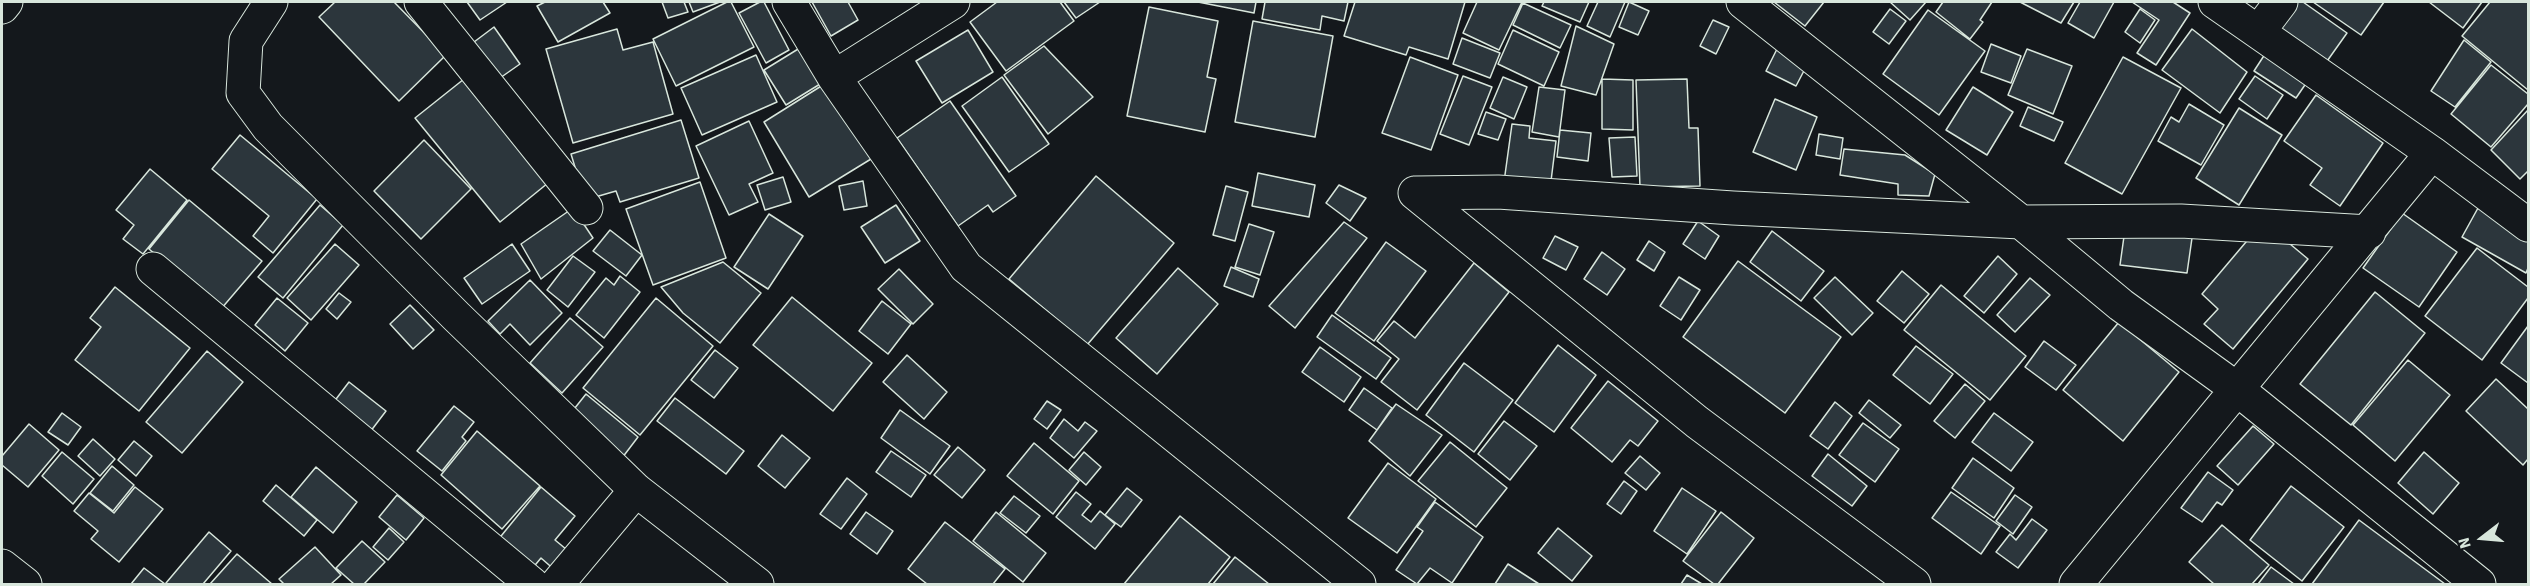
<!DOCTYPE html>
<html>
<head>
<meta charset="utf-8">
<style>
  body { margin:0 }
  #map { position:relative; width:2530px; height:586px; overflow:hidden; background:#14181c; font-family:"Source Sans 3",sans-serif }
  canvas { display:block }
  .frame { position:absolute; inset:0; border:3px solid #d8e6dc; pointer-events:none }
  .north { position:absolute; left:2452px; top:508px; width:60px; height:60px; -webkit-text-stroke:4px #14181c; paint-order:stroke; rotate:254deg; font-size:16px; font-weight:700; line-height:24px; text-align:center; color:#d8e6dc }
  .north::after { content:''; display:block; margin:auto; width:21px; height:27px; background:#d8e6dc; clip-path:polygon(50% 0,100% 100%,50% 72%,0 100%) }
</style>
</head>
<body>
<div id="map">
<canvas width="2530" height="586"></canvas>
<div class="frame"></div>
<div class="north">N</div>
</div>
<script>
const g = document.querySelector('canvas').getContext('2d');
g.lineJoin = 'round';
function paint(path, color) { g.fillStyle = color; g.fill(path, 'evenodd'); }
function trace(path, color, width, dash) { g.strokeStyle = color; g.lineWidth = width; g.lineCap = dash ? 'butt' : 'round'; g.setLineDash(dash || []); g.stroke(path); }
const building = new Path2D(`
  M335,2H394L446,55L399,101L319,17Z
  M467,2H507L480,20Z
  M545,2H603L610,13L558,42L537,6Z
  M662,2H684L688,12L668,18Z
  M689,2H720L693,12Z
  M727,2H731L754,47L676,86L653,39Z
  M760,2H764L789,50L766,63L739,13Z
  M812,2H848L858,20L831,36Z
  M997,2H1060L1074,21L1006,71L970,22Z
  M1064,2H1100L1076,18Z
  M1198,2H1256L1254,13Z
  M1265,2H1348L1344,21L1322,16L1320,30L1262,19Z
  M1355,2H1465L1448,59L1409,47L1406,55L1344,36Z
  M1477,2H1522L1499,50L1463,33Z
  M1544,2H1589L1580,22L1542,6Z
  M1598,2H1625L1610,37L1587,26Z
  M1629,2L1649,11L1638,35L1619,27Z
  M1774,2H1824L1805,26Z
  M1890,2H1926L1910,20Z
  M1943,2H1992L1980,20L1983,22L1970,39L1936,12Z
  M2020,2H2074L2061,23Z
  M2080,2H2114L2094,38L2068,23Z
  M2132,2H2173L2190,13L2156,65L2137,53L2159,20Z
  M2290,2H2303L2347,33L2325,64L2272,27Z
  M2313,2H2384L2361,35Z
  M2429,2H2482L2463,28Z
  M2490,2H2528V90L2462,36Z
  M1523,3L1571,25L1560,48L1513,25Z
  M1149,7L1218,21L1207,77L1216,79L1205,132L1127,116Z
  M1890,9L1906,21L1889,44L1873,32Z
  M2140,9L2155,20L2140,43L2125,32Z
  M1928,10L1985,51L1939,115L1883,74Z
  M1713,20L1729,27L1716,54L1700,46Z
  M1253,21L1333,36L1315,137L1235,122Z
  M1576,26L1614,44L1596,95L1561,86Z
  M494,27L520,64L500,78L474,42Z
  M617,29L623,50L653,42L673,114L573,143L546,49Z
  M2192,29L2247,72L2220,113L2162,70Z
  M968,30L993,72L942,103L916,61Z
  M1513,30L1559,52L1544,86L1498,64Z
  M1462,38L1500,53L1490,78L1453,64Z
  M2464,40L2491,62L2455,107L2431,91Z
  M1991,44L2021,56L2011,83L1981,72Z
  M803,46L825,81L786,105L764,70Z
  M1044,46L1093,97L1048,134L1004,75Z
  M1777,49L1807,65L1796,86L1766,71Z
  M2027,49L2072,66L2053,114L2008,95Z
  M2267,51L2309,79L2296,98L2254,71Z
  M756,55L777,102L702,135L681,88Z
  M1410,57L1458,75L1431,150L1382,133Z
  M2123,57L2181,88L2122,194L2065,163Z
  M2491,65L2528,94V104L2491,147L2451,114Z
  M1463,76L1492,87L1469,145L1440,134Z
  M2255,76L2283,95L2267,119L2239,99Z
  M1002,77L1049,144L1009,172L962,106Z
  M1503,77L1527,87L1514,119L1490,108Z
  M464,79L548,183L500,222L415,118Z
  M1602,79L1633,80V130L1602,129Z
  M1687,79L1689,128H1698L1700,186L1640,187L1636,80Z
  M826,83L871,159L809,197L764,122Z
  M1539,87L1565,90L1559,137L1532,132Z
  M1973,87L2013,112L1987,155L1946,130Z
  M2316,95L2383,143L2340,206L2310,185L2322,168L2284,141Z
  M1775,99L1817,117L1796,170L1753,152Z
  M950,101L1016,196L993,212L988,205L958,226L897,138Z
  M2189,104L2224,125L2201,165L2158,141L2171,117L2179,122Z
  M2028,107L2063,122L2054,141L2020,126Z
  M2239,108L2282,135L2239,205L2196,178Z
  M2528,110V171L2520,179L2491,150Z
  M1486,112L1506,119L1498,140L1478,134Z
  M681,120L699,178L620,202L616,191L585,200L571,154Z
  M749,121L773,173L749,184L758,202L729,215L696,146Z
  M1512,124L1530,126L1529,138L1556,141L1550,189L1504,182Z
  M1560,130L1591,133L1588,161L1557,157Z
  M1819,134L1843,138L1840,159L1816,155Z
  M240,135L317,199L273,253L253,236L269,216L212,169Z
  M1635,137L1637,176L1612,177L1609,138Z
  M424,140L471,189L421,239L374,191Z
  M1844,149L1905,155L1935,174L1929,196L1898,195V184L1840,175Z
  M150,169L187,200L143,254L123,239L134,225L116,210Z
  M1258,173L1315,185L1309,217L1252,206Z
  M1096,176L1174,243L1087,345L1009,279Z
  M783,177L791,202L765,210L757,185Z
  M863,181L867,206L844,210L839,186Z
  M700,182L726,258L653,285L626,209Z
  M1339,185L1366,198L1350,221L1326,203Z
  M1226,186L1248,192L1235,241L1213,235Z
  M189,200L262,261L221,309L149,249Z
  M320,205L343,225L283,298L258,277Z
  M896,205L920,241L885,263L861,227Z
  M573,208L593,238L541,279L521,244Z
  M2478,208L2528,237V268L2526,273L2462,237Z
  M2402,213L2457,252L2419,307L2363,268Z
  M769,214L803,236L768,289L734,267Z
  M1698,221L1719,236L1705,259L1683,244Z
  M1344,222L1367,238L1295,328L1269,306Z
  M2126,222L2193,231L2187,273L2120,265Z
  M1249,224L1274,232L1260,275L1235,267Z
  M2257,229L2278,234L2308,259L2233,349L2204,324L2218,309L2202,294Z
  M610,230L642,255L626,276L593,251Z
  M1772,231L1824,271L1801,301L1750,262Z
  M1555,236L1578,247L1566,270L1543,258Z
  M1649,241L1665,252L1654,271L1637,260Z
  M1386,242L1426,271L1374,341L1335,313Z
  M335,244L359,265L311,320L287,298Z
  M512,244L530,271L482,304L464,278Z
  M2477,248L2528,287V298L2482,360L2425,316Z
  M1602,252L1625,269L1607,295L1584,279Z
  M573,256L595,272L568,307L547,290Z
  M1998,256L2017,274L1984,313L1964,296Z
  M1738,261L1841,337L1785,413L1683,337Z
  M723,262L761,293L720,343L683,313L661,287Z
  M1474,263L1509,292L1417,410L1381,382L1399,359L1377,341L1394,321L1415,338Z
  M1231,267L1259,279L1253,297L1224,286Z
  M1178,268L1218,304L1157,374L1116,338Z
  M899,269L933,304L913,324L878,289Z
  M1902,271L1929,294L1904,323L1877,301Z
  M620,276L640,292L604,338L576,315L606,278L614,285Z
  M1679,277L1700,290L1681,320L1660,306Z
  M1835,277L1873,313L1852,335L1814,298Z
  M2030,278L2050,295L2015,332L1997,315Z
  M530,280L562,313L530,345L510,324L500,334L488,321Z
  M1941,285L2026,356L1990,400L1904,330Z
  M115,287L190,348L139,411L75,360L101,327L90,318Z
  M2375,292L2425,333L2351,425L2300,384Z
  M339,293L351,302L337,319L326,309Z
  M792,297L872,363L833,411L753,345Z
  M277,298L308,323L285,351L255,325Z
  M656,298L713,346L640,435L583,388Z
  M882,301L911,324L888,354L859,331Z
  M410,305L434,330L413,349L390,324Z
  M1332,315L1391,358L1376,379L1317,337Z
  M570,318L603,347L562,393L530,363Z
  M2119,322L2179,372L2123,441L2063,390Z
  M2528,326V383L2501,363Z
  M2044,341L2076,365L2056,390L2025,367Z
  M1558,345L1596,375L1554,432L1515,403Z
  M1916,346L1953,374L1930,404L1893,375Z
  M1320,347L1361,377L1344,402L1302,372Z
  M715,350L738,368L714,398L691,380Z
  M207,351L243,382L182,453L146,422Z
  M907,355L947,392L924,419L883,382Z
  M2408,360L2450,395L2395,461L2353,425Z
  M1464,363L1513,400L1474,452L1426,415Z
  M2496,379L2528,409V459L2523,465L2466,411Z
  M1608,381L1658,421L1638,446L1630,440L1612,462L1571,428Z
  M349,382L386,411L367,436L330,407Z
  M1965,384L1985,401L1955,438L1934,421Z
  M1364,388L1392,408L1377,430L1349,410Z
  M586,394L638,437L619,462L567,418Z
  M675,398L744,451L726,474L657,421Z
  M1869,400L1901,425L1890,438L1859,413Z
  M1047,401L1061,410L1047,429L1034,419Z
  M1835,402L1852,416L1828,449L1810,436Z
  M1396,404L1442,435L1410,476L1369,441Z
  M454,406L474,422L462,437L466,441L442,471L417,451Z
  M900,410L950,446L930,474L881,438Z
  M62,413L81,427L68,445L48,432Z
  M1994,413L2033,442L2011,471L1972,442Z
  M1064,419L1078,431L1085,422L1097,431L1074,458L1050,438Z
  M1504,421L1537,446L1510,480L1478,454Z
  M1863,423L1899,449L1875,482L1839,455Z
  M29,424L59,450L28,487L2,465V456Z
  M2253,426L2274,444L2238,485L2217,466Z
  M477,431L540,486L502,529L441,475Z
  M782,435L810,458L785,488L758,466Z
  M93,439L115,459L100,476L78,456Z
  M134,441L152,456L136,476L118,460Z
  M1450,442L1507,488L1476,527L1418,481Z
  M1034,443L1079,481L1053,514L1007,476Z
  M958,447L985,470L962,498L934,475Z
  M891,451L926,475L911,497L876,472Z
  M62,452L94,479L73,504L42,476Z
  M1084,452L1101,467L1086,485L1069,470Z
  M2424,452L2459,483L2433,514L2398,483Z
  M1828,454L1867,486L1852,506L1812,476Z
  M1640,456L1660,473L1646,490L1625,473Z
  M1973,458L2014,488L1994,518L1952,488Z
  M1388,463L1436,499L1397,553L1348,518Z
  M112,466L134,485L113,511L90,493Z
  M316,467L357,502L333,533L291,497Z
  M2208,472L2233,490L2222,505L2217,502L2202,522L2181,508Z
  M847,478L867,494L841,529L820,514Z
  M1624,481L1637,491L1621,514L1607,504Z
  M276,485L317,520L304,536L263,501Z
  M2291,486L2344,527L2302,581L2250,540Z
  M135,487L163,509L119,562L91,539L98,531L74,511L89,493L114,513Z
  M541,487L575,516L555,540L572,554L557,572L541,558L531,570L497,541Z
  M1127,488L1142,500L1121,527L1105,515Z
  M1682,488L1716,511L1687,554L1654,531Z
  M1076,492L1091,504L1082,515L1091,522L1100,511L1115,524L1095,549L1056,517Z
  M1951,492L2000,526L1981,554L1932,518Z
  M397,495L424,518L406,540L379,517Z
  M2015,495L2032,507L2013,534L1996,521Z
  M1014,496L1040,516L1026,533L1000,513Z
  M1435,502L1483,537L1452,583L1430,568L1417,584L1396,570L1423,531L1417,527Z
  M866,512L893,531L877,554L850,534Z
  M996,512L1046,553L1023,582L973,541Z
  M1721,512L1754,538L1718,584H1714L1683,561Z
  M1180,516L1230,557L1208,584H1124Z
  M2032,519L2047,530L2018,568L1996,552L2010,534L2016,540Z
  M2359,520L2445,584H2312Z
  M945,522L1005,569L993,584H927L908,569Z
  M2222,525L2269,565L2252,584H2214L2189,562Z
  M389,528L404,542L388,560L373,547Z
  M1558,528L1592,556L1572,581L1538,553Z
  M209,532L231,551L203,584H167L166,583Z
  M362,541L385,562L364,584H354L336,568Z
  M315,547L341,575L331,584H284L279,579Z
  M237,554L272,584H210Z
  M1235,557L1269,584H1213Z
  M1508,564L1539,584H1495Z
  M2271,567L2294,584H2258Z
  M144,568L165,584H131Z
  M1687,575L1702,584H1681Z`);
paint(building, '#2c363c');
trace(building, '#d8e6dc', 1.5);
const minor = new Path2D(`
  M271,2L246,41L243,93L268,127L456,316L636,490L757,584
  M421,2L586,208
  M789,2L834,77L966,267L1359,584
  M1743,2L2021,222L2121,305L2237,389L2479,584
  M2215,2L2432,153L2528,225
  M2,7L6,2
  M2259,31L2281,2
  M834,77L953,2
  M1415,193L1498,192L1733,208L2021,222L2181,221L2369,232
  M1415,193L1697,422L1914,584
  M153,269L532,584
  M2,566L25,584
  M557,584L636,490
  M2076,584L2432,153`);
trace(minor, '#d8e6dc', 35);
trace(minor, '#14181c', 33);
</script>
</body>
</html>
